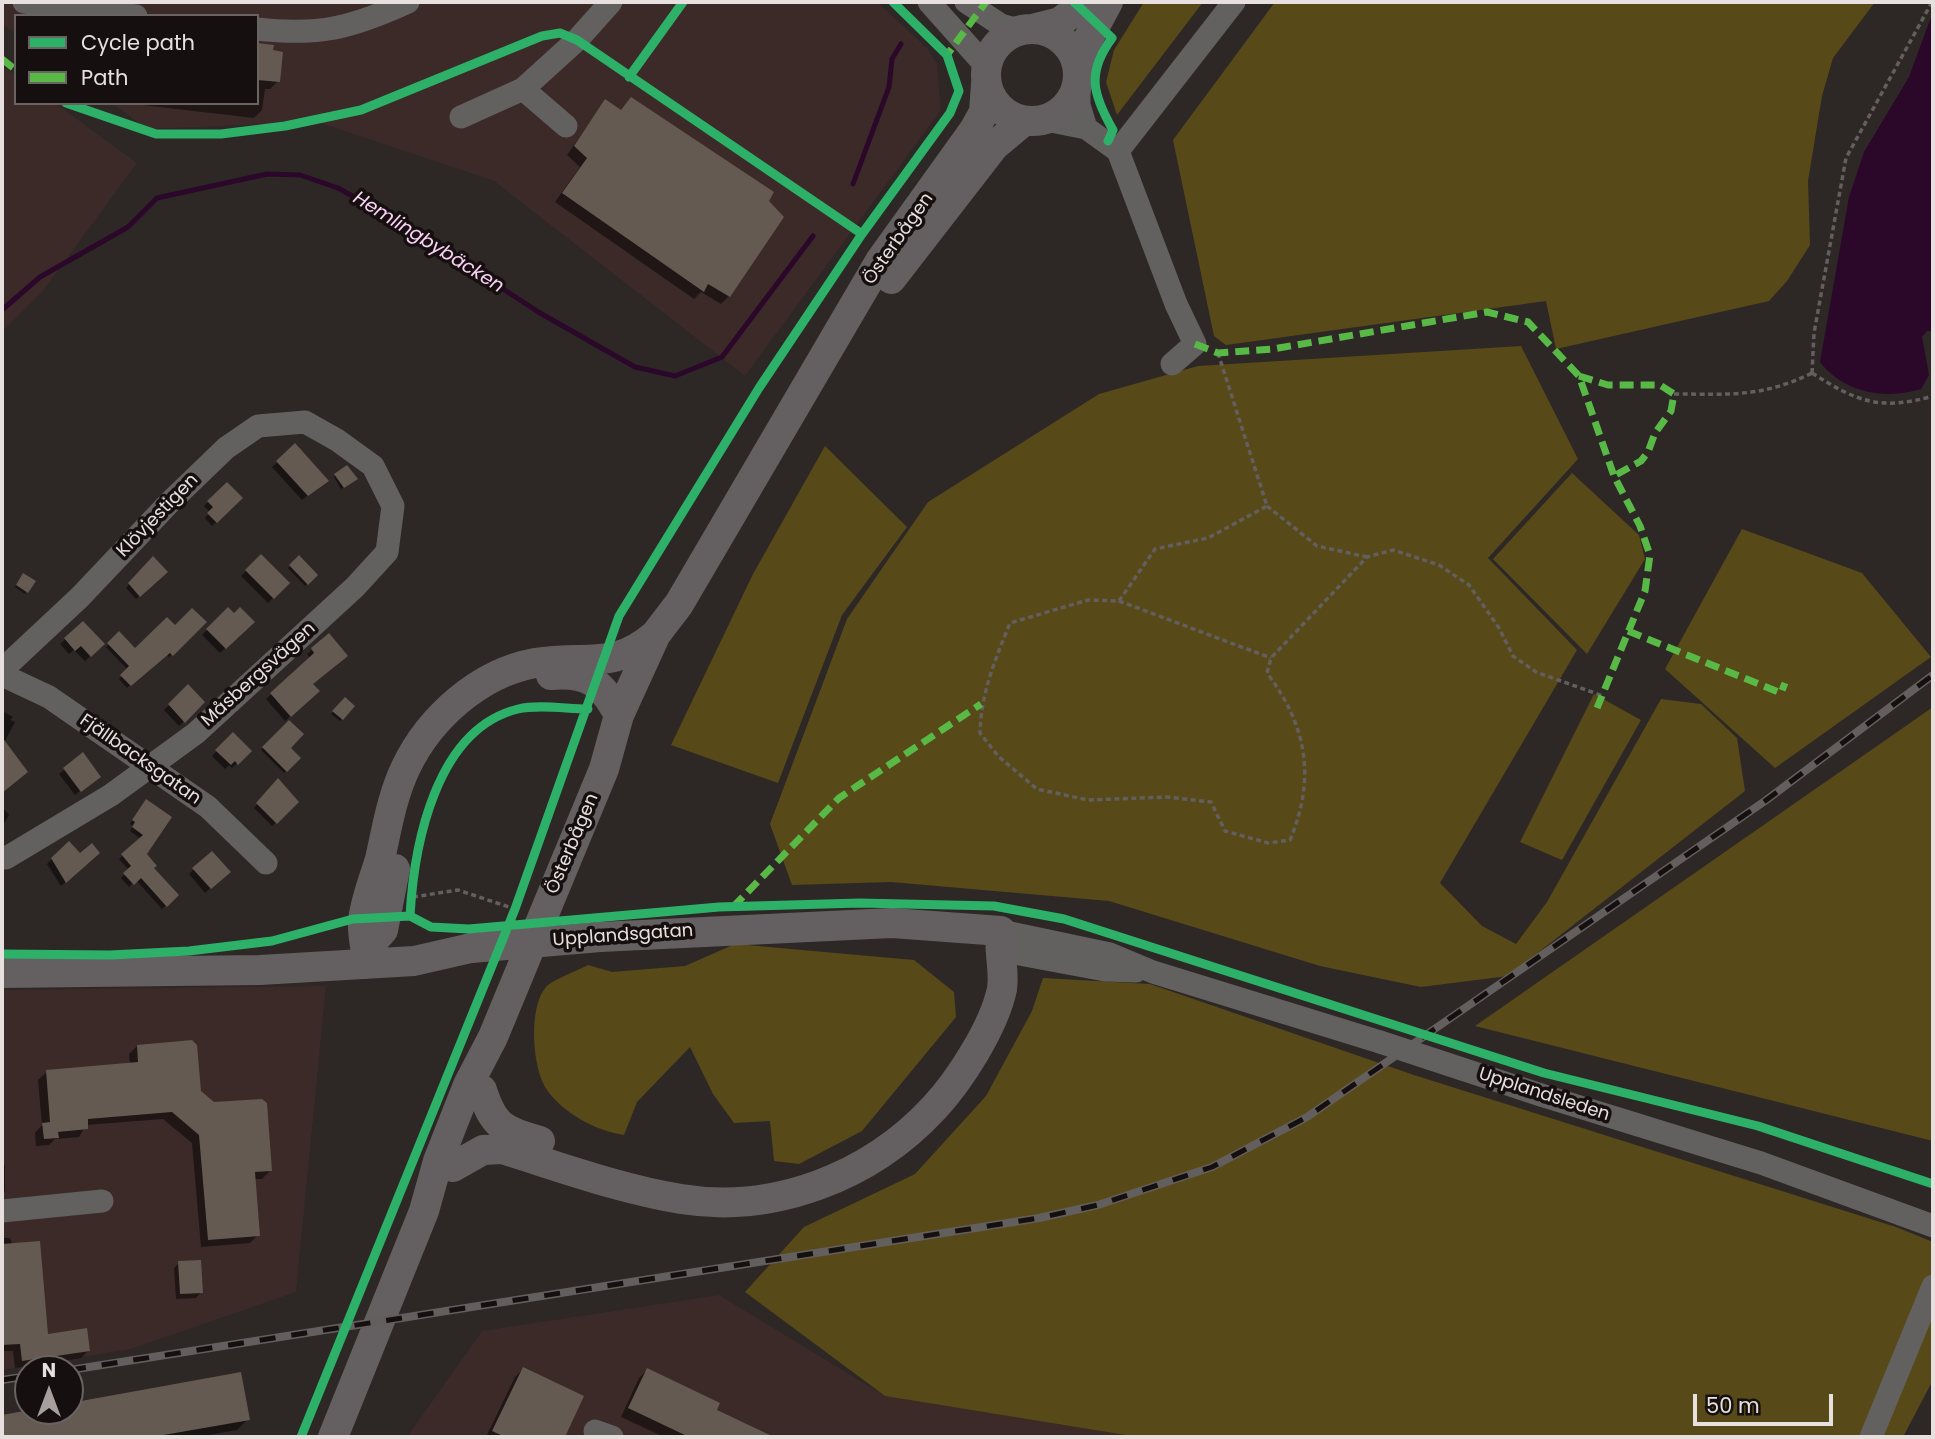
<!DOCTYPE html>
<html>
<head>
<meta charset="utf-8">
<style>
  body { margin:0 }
  #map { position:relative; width:1935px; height:1439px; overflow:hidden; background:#2d2726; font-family:Poppins,sans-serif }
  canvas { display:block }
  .frame { position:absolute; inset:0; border:4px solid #e8e0de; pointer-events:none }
  .legend { position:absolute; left:14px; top:14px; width:245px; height:91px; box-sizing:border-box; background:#15100f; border:2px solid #696362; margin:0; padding:9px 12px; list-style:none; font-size:21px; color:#e8e0de }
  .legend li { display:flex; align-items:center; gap:14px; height:35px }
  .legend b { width:35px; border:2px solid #696362 }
  .north { position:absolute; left:14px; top:1355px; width:70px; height:70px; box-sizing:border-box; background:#15100f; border:2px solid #696362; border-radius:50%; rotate:0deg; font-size:19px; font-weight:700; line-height:28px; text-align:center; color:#e8e0de }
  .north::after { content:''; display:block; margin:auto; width:24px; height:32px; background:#a79f9e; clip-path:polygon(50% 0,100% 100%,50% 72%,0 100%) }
  .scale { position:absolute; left:1693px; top:1394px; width:140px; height:32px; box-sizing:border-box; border:4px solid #e8e0de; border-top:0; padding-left:9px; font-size:21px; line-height:24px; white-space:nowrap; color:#e8e0de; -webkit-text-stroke:5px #15100f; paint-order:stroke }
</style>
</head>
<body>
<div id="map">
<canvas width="1935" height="1439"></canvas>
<div class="frame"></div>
<ul class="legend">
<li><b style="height:9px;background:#2db169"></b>Cycle path</li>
<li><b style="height:9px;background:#58b947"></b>Path</li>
</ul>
<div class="north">N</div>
<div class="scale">50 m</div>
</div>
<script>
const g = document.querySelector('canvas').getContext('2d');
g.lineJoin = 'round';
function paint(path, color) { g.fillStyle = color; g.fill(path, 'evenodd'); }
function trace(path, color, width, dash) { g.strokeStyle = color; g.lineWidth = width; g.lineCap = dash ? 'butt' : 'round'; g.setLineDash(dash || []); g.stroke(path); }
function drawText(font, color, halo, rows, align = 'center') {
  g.font = font + ' Poppins,sans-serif'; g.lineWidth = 7; g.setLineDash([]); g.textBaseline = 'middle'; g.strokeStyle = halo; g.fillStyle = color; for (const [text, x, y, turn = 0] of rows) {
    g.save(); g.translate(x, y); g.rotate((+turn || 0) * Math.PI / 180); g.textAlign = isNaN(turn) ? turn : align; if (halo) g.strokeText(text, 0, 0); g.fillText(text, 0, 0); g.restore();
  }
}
paint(new Path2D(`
  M2,2H877L927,48L937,64L941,110L745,376L494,181L318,122L147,129L112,103H257V16H16V34L2,24Z
  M2,65L16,75V103H55L137,163L43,291L2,332Z
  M326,986L296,1292L131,1349L2,1370V990Z
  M719,1295L885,1396L1138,1437H407L482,1331Z`), '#3b2a28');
paint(new Path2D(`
  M1144,2H1203L1117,115L1106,82L1114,50Z
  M1275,2H1875L1833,58L1822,96L1808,181L1810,245L1787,281L1769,301L1556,349L1546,301L1226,345L1214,336L1173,140Z
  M1521,346L1578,459L1488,558L1577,650L1440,883L1482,926L1516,944L1547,902L1661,699L1701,704L1737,738L1745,791L1508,976L1421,987L1320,966L1109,901L891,882L792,885L770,824L847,619L928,502L1099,394L1198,366Z
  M825,446L907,527L842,615L778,783L671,745L753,574Z
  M1572,473L1639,535L1645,559L1587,654L1493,559Z
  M1742,529L1862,573L1931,657L1775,768L1665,669Z
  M1594,694L1641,720L1562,860L1520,842Z
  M1933,707V1141L1475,1026Z
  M735,944L914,960L954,992L956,1017L862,1131L799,1164L774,1161L770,1121L734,1123L713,1094L690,1047L637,1102L624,1135C596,1131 563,1113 547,1090C532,1069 528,1007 546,987C552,980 579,970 588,965L612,972L685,966Z
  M1043,978L1150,984L1414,1075L1896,1227L1933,1242V1380L1903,1437H1138L885,1396L745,1292L804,1227L915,1174L986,1096L1032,1011Z`), '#574a18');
paint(new Path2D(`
  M1933,12V331H1927L1922,337L1929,375L1921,389C1885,400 1844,393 1820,362L1849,197L1864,152L1909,77Z`), '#2b0729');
paint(new Path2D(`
  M257,45L278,81L270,89H265L262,110L254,118L125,103H257Z
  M605,101L729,296L721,304L701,292L694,299L555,202L580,167L567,155Z
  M295,446L321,485L302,500L272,467Z
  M336,475L354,481L341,489L334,477Z
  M227,484L240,498L212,526L205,518L210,512L204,506Z
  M261,556L287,583L268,603L241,576Z
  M153,558L165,572L136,599L126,588Z
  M299,558L316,575L305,586L288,568Z
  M22,577L26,592L25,594L15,587Z
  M228,609L234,615L253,622L220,653L202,635Z
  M204,622L169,657L166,654L127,688L119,679L128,670L106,647L119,634L135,650L175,628Z
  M83,623L103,644L85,661L74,650L69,654L60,644Z
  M329,635L311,684L318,691L285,721L266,699L310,659L307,654Z
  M188,687L203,702L179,726L164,710Z
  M345,700L353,707L340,721L331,714Z
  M2,711L13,717L10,720L15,722L4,743L22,776L2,792Z
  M289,723V748L299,758L284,773L261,750Z
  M233,734L249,751L232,768L229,765L225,769L212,756Z
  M83,755L93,781L75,795L59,774Z
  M278,781L297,802L272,826L254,808Z
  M143,804L144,855L152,869L177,895L162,909L136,880L129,887L121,878L129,870L119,859L141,839L130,831L133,826L130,824Z
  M2,807L9,815L2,827Z
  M80,856L93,858L61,886L47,864L52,859Z
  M194,869L228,871L205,893L189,874Z
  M137,1046L200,1092L270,1171L262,1179H254L258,1235L250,1243L201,1247L192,1143L163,1119L86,1125L79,1137L55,1139L49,1145L36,1146L35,1133L42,1125L38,1080L47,1072L130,1065L129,1054Z
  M2,1165H5V1191L2,1194Z
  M2,1238H10L46,1336L89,1350L81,1358L15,1368L13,1351H2Z
  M179,1263L201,1292L196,1298L176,1299L174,1268Z
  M523,1369L582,1397L563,1437H486L515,1377Z
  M647,1370L715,1411L770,1437H664L621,1417L639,1378Z
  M70,1404L248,1419L237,1430L197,1437H2V1417L34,1411H70Z`), '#0007');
trace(new Path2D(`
  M853,184L889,87L892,59L901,44
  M2,310L40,277L128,227L157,198L267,174L300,175L338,188L411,229L540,313L635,367L675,376L722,357L813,236`), '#2b0729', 5);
paint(new Path2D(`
  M257,43L274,45L273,50L283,52L280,82L257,80Z
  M631,97L774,192L769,201L784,217L730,297L708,284L704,292L562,193L587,158L574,146L605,99L621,110Z
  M295,443L329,481L308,496L276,461Z
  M347,465L358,479L344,488L334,474Z
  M227,482L243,498L217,523L207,513L213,507L207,501Z
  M261,554L290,583L274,599L245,570Z
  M299,555L318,575L308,585L289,565Z
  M153,556L168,572L140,597L128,583Z
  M23,573L36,581L28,593L16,585Z
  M228,607L234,613L240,607L255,622L226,649L206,629Z
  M192,608L207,622L173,656L170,653L131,686L120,675L129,666L107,643L119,631L135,648L167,617L175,625Z
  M83,621L105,644L91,657L81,646L75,651L64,638Z
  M329,633L348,656L313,684L320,691L291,717L270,693L314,653L311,648Z
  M188,684L205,702L185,723L168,704Z
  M345,697L355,706L343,720L332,711Z
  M289,720L304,734L291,748L301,758L287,772L262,747Z
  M233,732L252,751L238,765L235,761L231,765L215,750Z
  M2,737L28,772L2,793Z
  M83,752L101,777L81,792L63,768Z
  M278,778L299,802L277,824L256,803Z
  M146,799L172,817L147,854L157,866L154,868L179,895L167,907L141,878L134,885L123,873L131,866L121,854L143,835L132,827L135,822L132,820Z
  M69,841L80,853L92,843L100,853L66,883L51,858Z
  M212,851L231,872L211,889L192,868Z
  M192,1040L197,1045L201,1091L214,1102L262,1099L267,1103L272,1171L255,1172L260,1236L208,1240L199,1135L172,1112L88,1119V1129L58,1132L59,1138L44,1139L42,1123L50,1122L46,1070L138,1062L137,1045Z
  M40,1241L48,1334L87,1328L90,1351L22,1361L20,1344L2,1345V1244Z
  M201,1260L203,1293L180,1294L178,1261Z
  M523,1367L584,1396L565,1437H505L492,1431Z
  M647,1368L720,1403L717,1410L774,1437H689L628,1408Z
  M241,1372L250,1420L152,1437H2V1415L24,1411H70V1403Z`), '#655a51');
trace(new Path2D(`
  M1218,353L1267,506L1208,538L1155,549L1119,601L1088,600L1010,623C995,660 981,693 980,733L999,757L1037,789L1088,800L1167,797L1211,802L1225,831L1268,843L1290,840C1316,778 1307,726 1267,673L1271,658L1367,557L1393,550L1439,565L1469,585L1499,628L1513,656L1536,672L1603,696
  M1812,373L1814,333L1846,158L1932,2
  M1812,373C1857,402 1881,411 1933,396
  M1674,394C1729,394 1761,398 1812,373
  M1267,506L1317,546L1367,557
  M1119,601L1271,658
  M413,897L458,890L515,909`), '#635f5f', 3.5, [5, 3.5]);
trace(new Path2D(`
  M24,2L136,16
  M929,2L986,66
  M966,2L1001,25L1019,30
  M257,29C320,36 351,28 408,2
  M1079,83V105L1086,128
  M523,89L566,126
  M461,117L523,89L577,40L611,2
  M1046,120L1086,128L1118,151L1234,2
  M1118,151L1176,304L1195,344L1172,364
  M2,670L80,597L170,502L226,448L258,426L305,422L337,440L373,466L393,506L387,552L355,587L196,733L111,795L6,858
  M2,675L49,697L208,807L266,863
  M1001,931L1110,954L1153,972L1380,1042
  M998,950L1105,970L1136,971
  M1541,1095L1761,1163L1933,1226
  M2,1211L102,1201
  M595,1431L612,1437
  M1871,1437L1933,1286`), '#636060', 23);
trace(new Path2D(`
  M1036,28L1060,22L1086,2
  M986 75a46 46 0 1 1 92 0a46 46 0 1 1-92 0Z
  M1079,68L1086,43L1108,2
  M891,279L994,146L1024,121
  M551,675C589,672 601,682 619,715
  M367,948L383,930L395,869
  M366,964C367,949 362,936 363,921C365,901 374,879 380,859C387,828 392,796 406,767C430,717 480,673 535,663C587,654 612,672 656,634
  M2,973L260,970L414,961L471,948
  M482,1090C494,1128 504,1130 540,1141
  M453,1167L483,1150L502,1149C560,1167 620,1189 681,1199C774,1214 870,1177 934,1108C960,1080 994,1027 1002,989C1005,969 998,951 1001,931L892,923L600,937
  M333,1437L424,1211L438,1161L468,1085L493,1037L604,769L619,715L656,634L679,604L880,261L974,130L984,112L986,84`), '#646061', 30);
const rail = new Path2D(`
  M70,1370L1039,1218L1098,1205L1212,1167L1307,1117L1765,801L1933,675
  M2,1380L28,1376`);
trace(rail, '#645f5f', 8);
trace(rail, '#15100f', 5, [16]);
trace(new Path2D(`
  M1380,1042L1541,1095`), '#636060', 23);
trace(new Path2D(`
  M471,948L600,937`), '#646061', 30);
trace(new Path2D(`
  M2,59L16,70
  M949,61L947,55L986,2
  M1195,344L1218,353L1273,349L1487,312L1528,322L1579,376L1614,476L1640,526L1650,555L1645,591L1597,708
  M1579,376L1608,385H1660L1674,394L1671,411L1655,433L1648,452L1641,461L1614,476
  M1628,631L1781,693L1785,683
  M733,907L839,798L981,704`), '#58b947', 7, [14, 7]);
trace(new Path2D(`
  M1074,2L1112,38C1086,73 1093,95 1113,130L1108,141
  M629,77L683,2
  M66,103L156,134H221L285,126L361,110L542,36L560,33L577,40L862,234
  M410,916C414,844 436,729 518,709C539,704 567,709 588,709
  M2,954L110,955L189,951L272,941L353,919L410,916L431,927L469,929L719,907L860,903L994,906L1064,919L1544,1073L1758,1126L1933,1184
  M301,1437L515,909L619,616L759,388L862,234L950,113L959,91L947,55L893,2`), '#2db169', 9);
drawText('18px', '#e8e0de', '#15100f', [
  ["Österbågen",899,239,-55],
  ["Klövjestigen",158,516,-46],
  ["Måsbergsvägen",259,675,-42],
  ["Fjällbacksgatan",140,760,35],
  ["Österbågen",573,844,-67],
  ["Upplandsgatan",623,936,-4],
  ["Upplandsleden",1544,1095,18]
]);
drawText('italic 19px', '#fcd1f6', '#15100f', [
  ["Hemlingbybäcken",428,243,32]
]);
</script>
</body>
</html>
